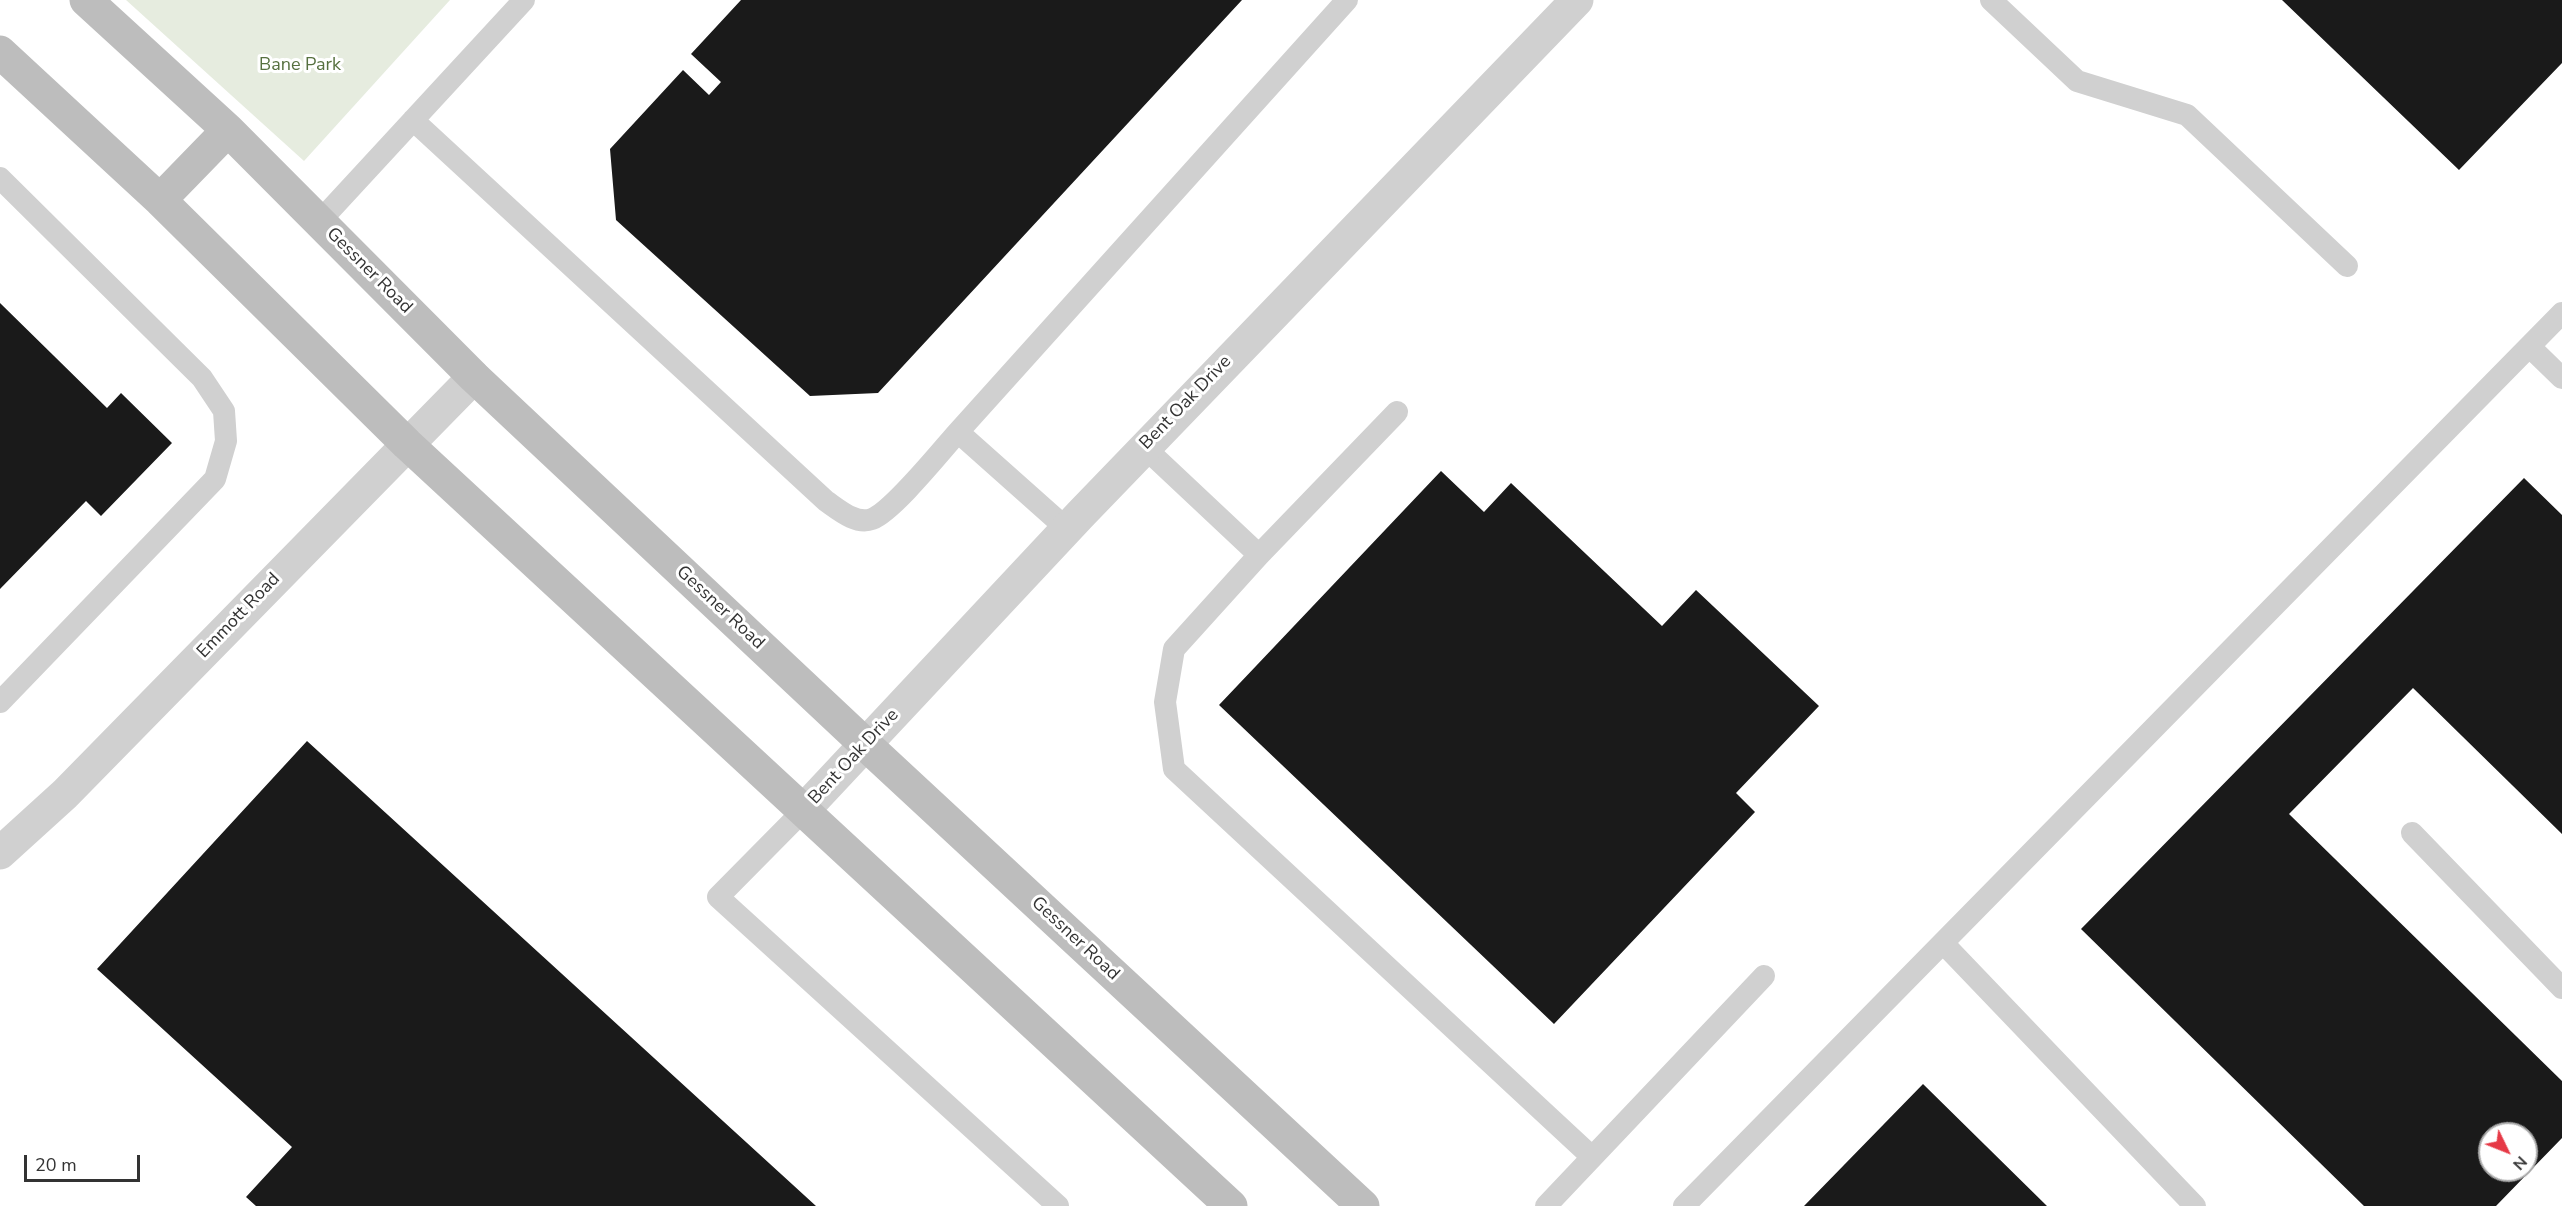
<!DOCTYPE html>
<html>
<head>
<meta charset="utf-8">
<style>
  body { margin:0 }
  #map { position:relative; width:2562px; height:1206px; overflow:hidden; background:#fff; font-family:"Nunito Sans",sans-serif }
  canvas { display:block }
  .north { position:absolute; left:2478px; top:1122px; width:60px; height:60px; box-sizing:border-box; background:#fff; border:2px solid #adadad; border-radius:50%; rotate:133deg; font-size:16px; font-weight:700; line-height:24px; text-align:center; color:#333 }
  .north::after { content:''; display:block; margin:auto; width:21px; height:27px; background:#e63946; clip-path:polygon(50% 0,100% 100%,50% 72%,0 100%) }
  .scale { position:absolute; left:24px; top:1155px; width:116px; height:27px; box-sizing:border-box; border:3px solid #333; border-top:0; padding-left:8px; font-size:18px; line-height:21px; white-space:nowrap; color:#333; -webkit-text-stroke:4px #fff; paint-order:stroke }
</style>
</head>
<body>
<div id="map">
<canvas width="2562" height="1206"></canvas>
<div class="north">N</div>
<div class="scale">20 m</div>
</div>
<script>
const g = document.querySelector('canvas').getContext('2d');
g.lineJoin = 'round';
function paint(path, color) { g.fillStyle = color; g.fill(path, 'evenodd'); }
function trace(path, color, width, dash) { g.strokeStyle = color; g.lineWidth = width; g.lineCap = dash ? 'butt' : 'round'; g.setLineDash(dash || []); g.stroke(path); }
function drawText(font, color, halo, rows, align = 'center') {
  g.font = font + ' "Nunito Sans",sans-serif'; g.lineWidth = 6; g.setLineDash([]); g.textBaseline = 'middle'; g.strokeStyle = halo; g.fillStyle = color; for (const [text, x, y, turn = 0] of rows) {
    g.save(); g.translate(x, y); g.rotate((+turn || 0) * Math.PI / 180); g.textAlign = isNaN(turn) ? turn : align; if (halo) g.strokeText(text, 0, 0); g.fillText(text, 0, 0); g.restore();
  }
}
paint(new Path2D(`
  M126,0H450L304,161Z`), '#e6ecdf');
paint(new Path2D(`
  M741,0H1242L878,393L810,396L616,220L610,149L683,70L709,95L721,82L691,54Z
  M2282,0H2562V63L2459,170Z
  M0,303L107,408L121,393L172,443L101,516L86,501L0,589Z
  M1441,471L1484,512L1511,483L1662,626L1696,590L1819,706L1736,793L1755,812L1554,1024L1219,705Z
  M2524,478L2562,515V834L2413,688L2289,814L2562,1081V1138L2496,1206H2364L2081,929ZM2490,1134H2526V1170H2490Z
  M307,741L816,1206H256L246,1197L292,1147L97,969Z
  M1923,1084L2047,1206H1804Z`), '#1a1a1a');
trace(new Path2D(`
  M1991,0L2077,81L2187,115L2347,266
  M413,120L826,501C839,510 856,525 872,519C893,511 941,451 958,432L1067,529
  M0,178L202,378L224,411L226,441L215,479L0,702
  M320,221L524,0
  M2530,347L2562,378
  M1397,412L1259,555L1174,649L1165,702L1174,769L1592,1157
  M958,432L1347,0
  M1144,447L1259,555
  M802,812L718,897L1058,1206
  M2412,833L2562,988
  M1943,943L2195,1206
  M1546,1206L1764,976
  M1684,1206L2562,313`), '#d0d0d0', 22);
trace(new Path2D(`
  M802,812L1080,515L1577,0
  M0,853L65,794L474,377`), '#d0d0d0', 33);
trace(new Path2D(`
  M86,0L228,130L474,377L866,745L1363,1206
  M0,52L160,200L407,444L1231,1206
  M160,200L228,130`), '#bdbdbd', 33);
drawText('18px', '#56703f', '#fff', [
  ["Bane Park",300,66]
]);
drawText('18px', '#333', '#fff', [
  ["Gessner Road",369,271,45],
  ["Bent Oak Drive",1186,403,-46],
  ["Gessner Road",720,608,43],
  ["Emmott Road",239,616,-46],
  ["Bent Oak Drive",854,757,-47],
  ["Gessner Road",1075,939,43]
]);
</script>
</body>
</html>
